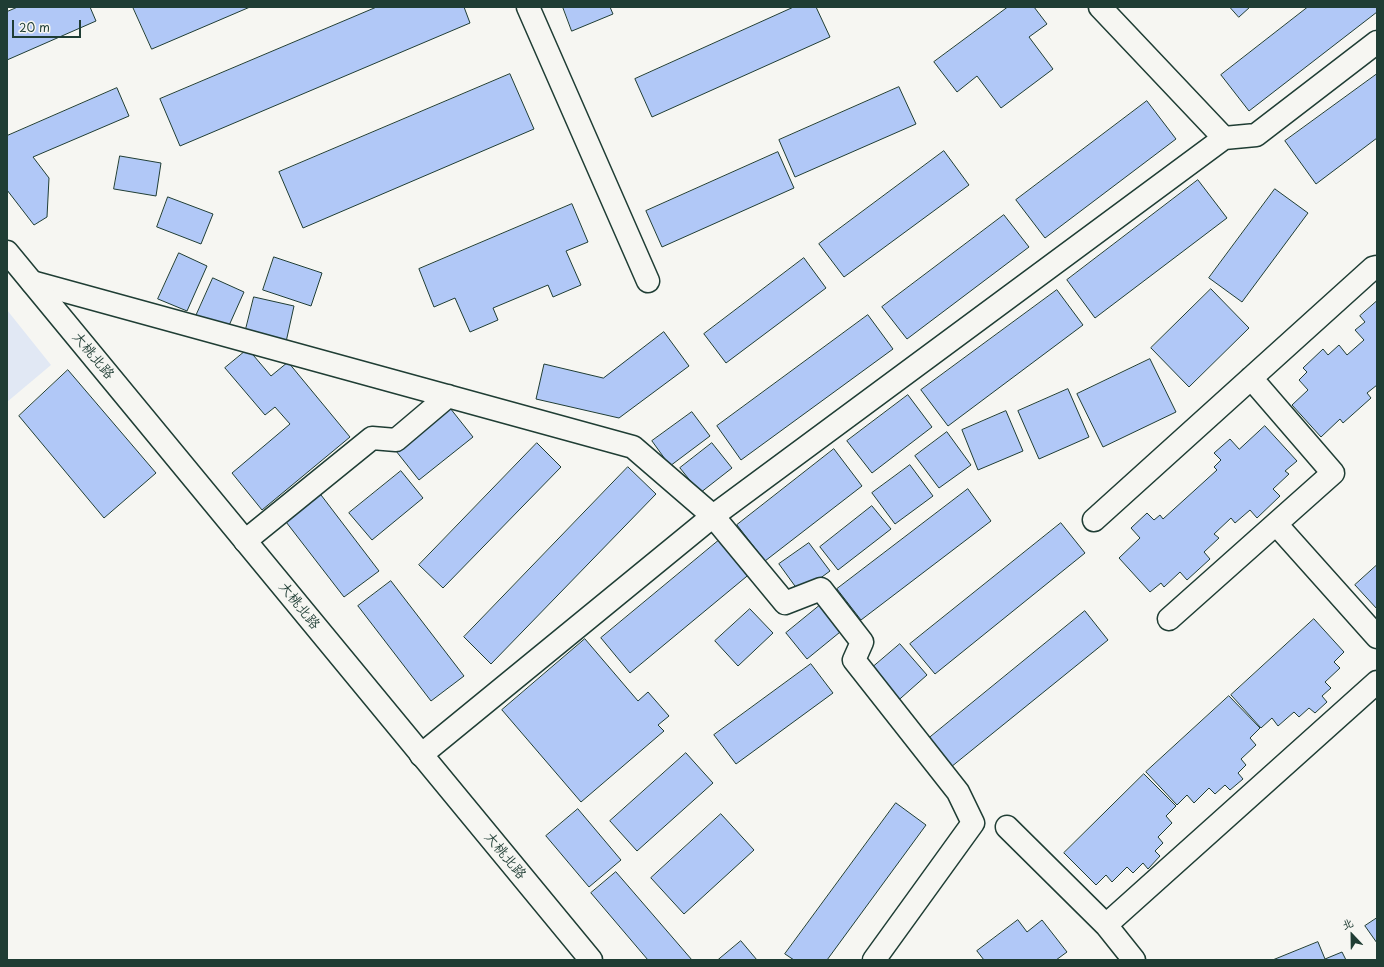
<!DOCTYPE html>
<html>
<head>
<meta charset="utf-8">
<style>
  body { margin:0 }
  #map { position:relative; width:1384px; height:967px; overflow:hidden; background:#f6f6f2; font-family:"Playpen Sans","LXGW WenKai TC",sans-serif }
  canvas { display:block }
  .frame { position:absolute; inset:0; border:8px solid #1f3d34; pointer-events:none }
  .north { position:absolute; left:1332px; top:915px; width:40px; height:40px; -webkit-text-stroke:3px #f6f6f2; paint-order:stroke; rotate:338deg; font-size:11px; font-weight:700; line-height:16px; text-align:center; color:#1f3d34 }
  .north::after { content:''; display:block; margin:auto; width:14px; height:18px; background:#1f3d34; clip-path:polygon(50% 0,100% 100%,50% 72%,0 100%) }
  .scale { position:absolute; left:12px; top:20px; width:69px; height:18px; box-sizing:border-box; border:2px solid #1f3d34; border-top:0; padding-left:5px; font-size:12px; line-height:14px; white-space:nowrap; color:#1f3d34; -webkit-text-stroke:3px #f6f6f2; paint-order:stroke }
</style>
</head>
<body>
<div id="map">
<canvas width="1384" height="967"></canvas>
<div class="frame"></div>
<div class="north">北</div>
<div class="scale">20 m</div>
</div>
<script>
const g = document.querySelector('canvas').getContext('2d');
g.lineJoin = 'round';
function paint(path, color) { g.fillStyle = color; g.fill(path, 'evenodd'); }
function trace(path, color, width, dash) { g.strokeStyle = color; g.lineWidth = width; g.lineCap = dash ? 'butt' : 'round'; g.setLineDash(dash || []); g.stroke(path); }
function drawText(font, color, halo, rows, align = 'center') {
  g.font = font + ' "Playpen Sans","LXGW WenKai TC",sans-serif'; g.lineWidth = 3.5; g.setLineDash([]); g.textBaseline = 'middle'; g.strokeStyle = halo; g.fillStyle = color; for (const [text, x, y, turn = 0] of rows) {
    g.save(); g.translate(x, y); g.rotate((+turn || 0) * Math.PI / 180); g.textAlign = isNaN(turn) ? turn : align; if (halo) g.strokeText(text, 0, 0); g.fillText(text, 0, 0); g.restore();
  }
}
paint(new Path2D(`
  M7,310L51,365L7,402Z`), '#e1e8f4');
const building = new Path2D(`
  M18,7H90L96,21L7,60V12Z
  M133,7H250L152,49Z
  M377,7H464L470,23L180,146L160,99Z
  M563,7H610L613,14L572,31Z
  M794,7H816L830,37L652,117L635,79Z
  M1008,7H1034L1047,24L1029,37L1053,69L1001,108L977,76L957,92L934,62Z
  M1230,7H1250L1239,17Z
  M1308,7H1377V12L1249,111L1221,75Z
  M510,74L534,129L303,228L279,172Z
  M1377,74V138L1316,184L1285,141Z
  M899,87L916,124L795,177L779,140Z
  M117,88L129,116L33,157L49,178L47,217L34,225L7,190V136Z
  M1147,101L1176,139L1045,238L1016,200Z
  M944,151L969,185L844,277L819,244Z
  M778,152L794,188L662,247L646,211Z
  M120,156L161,163L156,196L114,189Z
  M1198,180L1227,218L1095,318L1067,280Z
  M1275,189L1308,213L1242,302L1209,278Z
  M168,197L213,214L201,244L157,227Z
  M572,204L588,242L566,251L581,285L553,297L548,285L493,308L498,320L470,332L455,298L434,307L419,269Z
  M1004,215L1029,247L907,339L882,307Z
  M179,253L207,266L187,311L158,299Z
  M274,257L322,273L311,306L263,290Z
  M804,258L826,288L726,363L704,334Z
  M213,278L244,292L227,330L196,316Z
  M1211,289L1249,328L1189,387L1151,348Z
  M1057,290L1083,325L948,426L921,390Z
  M254,297L294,306L286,342L245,333Z
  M1377,301V385L1367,393L1371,398L1343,423L1340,419L1321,437L1292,405L1308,390L1299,380L1307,372L1303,368L1323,349L1328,355L1339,345L1347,355L1364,340L1355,330L1365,322L1360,316Z
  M868,315L893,349L741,460L717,426Z
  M664,332L689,366L619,418L536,399L544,364L603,378Z
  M248,349L271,376L288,362L350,437L262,510L232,473L290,424L275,407L265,415L225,368Z
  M1150,359L1176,412L1103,447L1077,394Z
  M68,370L156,473L104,518L19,416Z
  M1068,389L1089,437L1039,459L1018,411Z
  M908,395L932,427L872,473L847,441Z
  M450,408L473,437L419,480L396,451Z
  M1006,411L1023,451L978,470L962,430Z
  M692,412L710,436L670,466L652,441Z
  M1265,426L1297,461L1285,471L1289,474L1273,489L1280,496L1257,518L1250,510L1235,523L1231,518L1214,534L1219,538L1204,552L1210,559L1187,580L1180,572L1164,587L1161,583L1150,592L1119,558L1140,538L1131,528L1147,513L1154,520L1160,515L1163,519L1217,470L1214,467L1221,460L1214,453L1230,439L1239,449Z
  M947,432L971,465L939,488L915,456Z
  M537,443L561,467L443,588L419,565Z
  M712,443L732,468L700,493L680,468Z
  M834,449L862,486L765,561L737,525Z
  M910,465L933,496L895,524L872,493Z
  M628,467L656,494L491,664L464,637Z
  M401,471L423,498L372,540L349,513Z
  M968,489L991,521L861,620L837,589Z
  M318,491L379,571L344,597L283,518Z
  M872,506L891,529L838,570L820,547Z
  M1061,523L1085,553L935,674L910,644Z
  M723,537L752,572L630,673L601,638Z
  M809,543L830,571L800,593L779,564Z
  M1377,565V609L1355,585Z
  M391,581L464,676L431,701L358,606Z
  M824,602L845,628L807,659L786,633Z
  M750,609L773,633L738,666L715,641Z
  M1085,611L1108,640L951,767L928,739Z
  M1314,619L1344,652L1334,662L1340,668L1325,682L1331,688L1322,696L1327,702L1315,713L1309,708L1299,717L1294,712L1278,726L1272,718L1261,728L1231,695Z
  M585,639L638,701L648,692L669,716L658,725L664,731L581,802L502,710Z
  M900,644L927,675L893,705L866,673Z
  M811,664L833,693L736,764L714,735Z
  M1229,696L1260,728L1250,738L1256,745L1241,759L1246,765L1238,773L1243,779L1230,790L1225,785L1215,794L1209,788L1194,803L1187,795L1177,805L1146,772Z
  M686,753L713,783L637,851L610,821Z
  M1144,774L1176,806L1166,816L1172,823L1158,837L1163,843L1155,851L1160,856L1148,869L1143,863L1133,873L1127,867L1112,882L1106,875L1096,885L1064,853Z
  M896,803L926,825L827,960H794L785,954Z
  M578,809L621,860L589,887L546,836Z
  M721,814L754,850L684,914L651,878Z
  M616,872L692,960H648L591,893Z
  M1377,918V943L1365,926Z
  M1018,920L1027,932L1042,920L1067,952L1056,960H984L977,951Z
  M741,941L757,960H718Z
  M1318,942L1325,959L1342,952L1346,960H1273Z`);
paint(building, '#b1c8f7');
trace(building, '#1f3d34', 1);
const minor = new Path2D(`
  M528,7L648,281
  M1100,7L1224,138L1256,135L1377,42
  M32,282L633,447L713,516L785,603L821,589L862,642L854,660L958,792L973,823L874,960
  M1094,520L1373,268L1377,267
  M1276,524L1377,637
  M245,541L372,438L396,440L448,396
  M1169,619L1333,473L1251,378
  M421,755L713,516L1224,138
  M1007,827L1106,925L1134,960
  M1106,925L1377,682`);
const tertiary = new Path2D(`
  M7,252L591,960`);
trace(minor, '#1f3d34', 25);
trace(tertiary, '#1f3d34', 25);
trace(minor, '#f6f6f2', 22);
trace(tertiary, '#f6f6f2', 22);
drawText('14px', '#1f3d34', '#f6f6f2', [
  ["大桃北路",93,356,50],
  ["大桃北路",299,606,51],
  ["大桃北路",505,856,50]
]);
</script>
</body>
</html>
